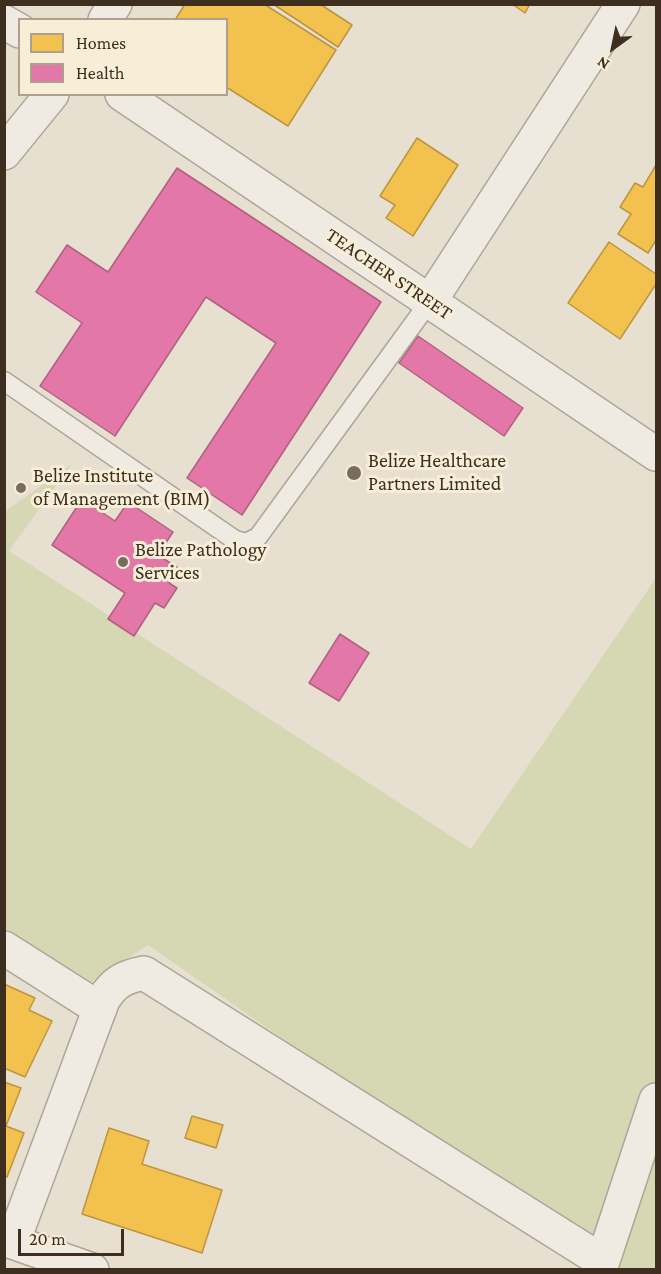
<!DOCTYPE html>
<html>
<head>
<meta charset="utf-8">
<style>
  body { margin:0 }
  #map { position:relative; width:661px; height:1274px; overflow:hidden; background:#e7e0d1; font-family:"Crimson Pro",serif }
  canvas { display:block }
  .frame { position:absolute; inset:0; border:6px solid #3d2e20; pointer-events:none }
  .legend { position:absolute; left:18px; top:18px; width:210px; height:78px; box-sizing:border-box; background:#f7eed8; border:2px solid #ada18e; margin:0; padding:8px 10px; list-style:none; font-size:18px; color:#3d2e20 }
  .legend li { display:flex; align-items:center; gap:12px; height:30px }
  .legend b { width:30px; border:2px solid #ada18e }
  .north { position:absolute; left:583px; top:18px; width:60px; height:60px; -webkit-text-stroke:4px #f7eed8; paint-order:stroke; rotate:213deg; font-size:16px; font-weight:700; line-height:24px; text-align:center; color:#3d2e20 }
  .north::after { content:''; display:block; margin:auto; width:21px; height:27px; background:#3d2e20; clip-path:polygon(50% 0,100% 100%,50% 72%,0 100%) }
  .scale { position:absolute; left:18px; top:1229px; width:106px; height:27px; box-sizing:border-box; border:3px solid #3d2e20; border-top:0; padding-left:8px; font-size:18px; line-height:21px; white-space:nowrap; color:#3d2e20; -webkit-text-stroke:4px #f7eed8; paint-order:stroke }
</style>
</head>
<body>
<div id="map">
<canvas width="661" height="1274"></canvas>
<div class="frame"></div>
<ul class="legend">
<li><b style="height:16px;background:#f2c14e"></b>Homes</li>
<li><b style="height:16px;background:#e377a8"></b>Health</li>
</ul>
<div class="north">N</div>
<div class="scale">20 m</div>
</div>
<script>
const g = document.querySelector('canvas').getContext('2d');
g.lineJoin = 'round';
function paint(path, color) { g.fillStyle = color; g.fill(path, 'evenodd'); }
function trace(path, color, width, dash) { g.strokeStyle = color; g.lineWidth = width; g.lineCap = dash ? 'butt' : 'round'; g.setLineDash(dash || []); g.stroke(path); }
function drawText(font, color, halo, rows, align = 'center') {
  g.font = font + ' "Crimson Pro",serif'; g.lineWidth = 6; g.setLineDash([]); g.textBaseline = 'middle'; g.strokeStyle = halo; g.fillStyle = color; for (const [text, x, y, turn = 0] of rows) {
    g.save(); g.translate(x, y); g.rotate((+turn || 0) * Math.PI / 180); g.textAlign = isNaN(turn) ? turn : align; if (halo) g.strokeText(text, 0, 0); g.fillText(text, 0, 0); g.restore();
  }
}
paint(new Path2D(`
  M72,464L9,551L471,849L656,578V1269H614L148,945L92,982L5,928L4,512Z`), '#d6d7b3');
const homes = new Path2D(`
  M185,4H264L336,50L288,126L226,87V20H175Z
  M273,4H320L352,25L338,47Z
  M512,4H530L525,13Z
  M417,138L458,165L413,236L386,218L395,205L380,196Z
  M656,165V240L648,253L618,234L631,214L620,207L635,183L643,187Z
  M609,242L656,274V284L620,339L568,303Z
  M4,984L35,998L29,1010L52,1021L25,1077L4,1068Z
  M4,1082L21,1088L6,1126L24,1133L7,1177L4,1176Z
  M192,1116L223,1125L216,1148L185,1138Z
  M109,1128L149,1141L142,1164L222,1190L202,1253L82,1214Z`);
paint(homes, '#f2c14e');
trace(homes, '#bc9540', 1.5);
const health = new Path2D(`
  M177,168L381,302L242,515L187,478L276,343L206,297L115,436L40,386L82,323L36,292L67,245L108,272Z
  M418,336L523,408L504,436L399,363Z
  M82,499L115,521L128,502L173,532L158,555L178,568L169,583L177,588L164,608L155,603L134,636L108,619L125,593L52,545Z
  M340,634L369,653L339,701L309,683Z`);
paint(health, '#e377a8');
trace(health, '#b1617f', 1.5);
const service = new Path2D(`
  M4,381L235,540L246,543L258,537L430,301`);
const minor = new Path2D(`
  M122,94L656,454
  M430,301L623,4
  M4,948L100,1009
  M4,1239L92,1270
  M13,1242L103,1000C114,982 124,977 144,973L602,1261
  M600,1270L656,1100`);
const tertiary = new Path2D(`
  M105,20L115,4
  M4,22L20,31
  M4,153L52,94`);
trace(service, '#ada599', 21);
trace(minor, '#ada599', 36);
trace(tertiary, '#ada599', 36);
trace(service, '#efebe3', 18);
trace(minor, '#efebe3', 33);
trace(tertiary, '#efebe3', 33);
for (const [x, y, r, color] of [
  [354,473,8,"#786c5e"],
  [21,488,6,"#786c5e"],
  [123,562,6,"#786c5e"]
]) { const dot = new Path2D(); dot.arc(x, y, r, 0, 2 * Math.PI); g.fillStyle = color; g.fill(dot); trace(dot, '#f7eed8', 2); }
drawText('20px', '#3d2e20', '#f7eed8', [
  ["TEACHER STREET",389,274,34]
]);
drawText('20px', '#3d2e20', '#f7eed8', [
  ["Belize Healthcare",368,461],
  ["Partners Limited",368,484],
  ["Belize Institute",33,476],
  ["of Management (BIM)",33,499],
  ["Belize Pathology",135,550],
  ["Services",135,573]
], 'left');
</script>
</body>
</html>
